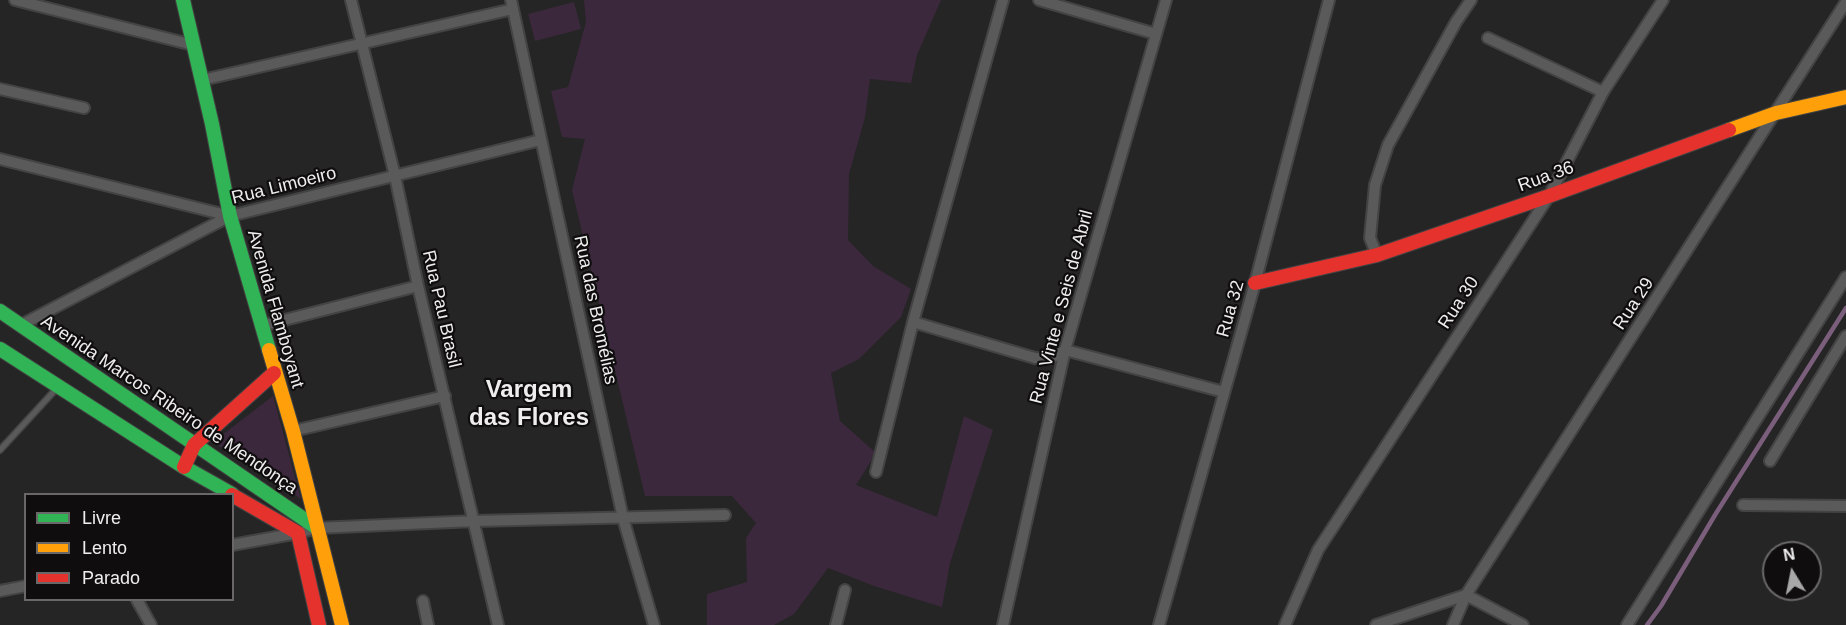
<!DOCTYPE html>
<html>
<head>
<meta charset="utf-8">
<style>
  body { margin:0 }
  #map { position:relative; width:1846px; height:625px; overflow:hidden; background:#252525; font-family:Helvetica,sans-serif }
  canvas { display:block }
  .legend { position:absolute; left:24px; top:493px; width:210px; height:108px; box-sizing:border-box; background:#0f0d0e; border:2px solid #696768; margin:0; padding:8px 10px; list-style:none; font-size:18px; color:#efeeef }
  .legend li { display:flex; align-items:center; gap:12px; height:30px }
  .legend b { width:30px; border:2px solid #696768 }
  .north { position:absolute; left:1762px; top:541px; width:60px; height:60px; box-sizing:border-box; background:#0f0d0e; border:2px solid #696768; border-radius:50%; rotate:350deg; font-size:16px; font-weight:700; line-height:24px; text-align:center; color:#efeeef }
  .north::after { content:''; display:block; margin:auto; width:21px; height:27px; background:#a8a8a8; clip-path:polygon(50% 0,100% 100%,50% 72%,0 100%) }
</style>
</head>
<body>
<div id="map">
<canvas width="1846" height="625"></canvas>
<ul class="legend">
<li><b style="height:8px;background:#30b455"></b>Livre</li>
<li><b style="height:8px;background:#ff9f0a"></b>Lento</li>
<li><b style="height:8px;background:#e5322d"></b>Parado</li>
</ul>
<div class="north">N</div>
</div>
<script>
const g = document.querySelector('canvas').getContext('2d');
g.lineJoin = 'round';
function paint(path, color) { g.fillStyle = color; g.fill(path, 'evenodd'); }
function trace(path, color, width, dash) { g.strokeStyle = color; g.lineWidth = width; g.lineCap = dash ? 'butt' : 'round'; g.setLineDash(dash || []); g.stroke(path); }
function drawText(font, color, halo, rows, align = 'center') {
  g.font = font + ' Helvetica,sans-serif'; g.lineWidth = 4.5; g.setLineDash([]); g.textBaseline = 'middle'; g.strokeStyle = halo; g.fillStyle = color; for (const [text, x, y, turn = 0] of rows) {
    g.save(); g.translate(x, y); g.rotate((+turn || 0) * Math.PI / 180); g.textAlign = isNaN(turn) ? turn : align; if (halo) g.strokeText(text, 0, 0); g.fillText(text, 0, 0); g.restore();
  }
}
paint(new Path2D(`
  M584,0H941L917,55L911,83L870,79L865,117L849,174L848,240L873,266L911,289L901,317L859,359L831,373L840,421L876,453L856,485L937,517L964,416L993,430L950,563L942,607L874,586L828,568L794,614L774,625H707V594L747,582L746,538L756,523L732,496H645L572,190L585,139L562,137L551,91L568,87L586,22Z
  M574,2L581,29L535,41L528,14Z
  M273,396L301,499L213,442Z`), '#3c283c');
trace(new Path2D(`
  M1647,625L1661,606L1715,515L1846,308`), '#7b5e7b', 4.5);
const lane = new Path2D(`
  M0,450L57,388`);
const street = new Path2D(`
  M15,0L193,45
  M351,0L395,176L418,286L498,625
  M511,0L623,518L654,625
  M1039,0L1156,34
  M1488,38L1603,92
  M202,80L513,9
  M0,89L84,108
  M0,159L230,216
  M1377,255L1370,238L1375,185L1388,145L1456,22L1471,0
  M913,322L1035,358L1050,359L1065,350L1224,392
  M21,325L230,216L541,140
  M261,326L418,286
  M293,431L445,396
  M1770,461L1846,336
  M876,472L913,322L1003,0
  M1743,505L1846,506
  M232,545L298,533L317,528L475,521L725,515
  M0,591L26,586
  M137,600L151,625
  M423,601L428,625
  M836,625L845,590
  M1003,625L1065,350L1166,0
  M1159,625L1255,283L1329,0
  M1285,625L1318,550L1549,196L1603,92L1663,0
  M1376,625L1466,595L1523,625
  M1453,625L1466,595L1846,2
  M1627,625L1846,277`);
const fast = new Path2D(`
  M183,0L212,124L230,216L269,350
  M0,311L317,528
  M0,349L184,467L232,494`);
const slow = new Path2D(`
  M1729,130L1776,113L1846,97
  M269,350L293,431L342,625`);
const jam = new Path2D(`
  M1255,283L1377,255L1549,196L1729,130
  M184,467L194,445L274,373
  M232,495L298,533L319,625`);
trace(lane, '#434343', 8);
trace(street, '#434343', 14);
trace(fast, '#434343', 16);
trace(slow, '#434343', 16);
trace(jam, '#434343', 16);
trace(lane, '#5b5a5b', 5);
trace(street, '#5b5a5b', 10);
trace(fast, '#30b455', 14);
trace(slow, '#ff9f0a', 14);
trace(jam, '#e5322d', 14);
drawText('18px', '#efeeef', '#0f0d0e', [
  ["Rua 36",1546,177,-20],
  ["Rua Limoeiro",284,186,-14],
  ["Rua 30",1459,303,-57],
  ["Rua 29",1634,304,-57],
  ["Rua Vinte e Seis de Abril",1062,307,-75],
  ["Avenida Flamboyant",275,309,74],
  ["Rua Pau Brasil",441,309,77],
  ["Rua 32",1231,309,-74],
  ["Rua das Bromélias",595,310,78],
  ["Avenida Marcos Ribeiro de Mendonça",169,405,34]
]);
drawText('bold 24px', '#efeeef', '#0f0d0e', [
  ["Vargem",529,390],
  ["das Flores",529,418]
]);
</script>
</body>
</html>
